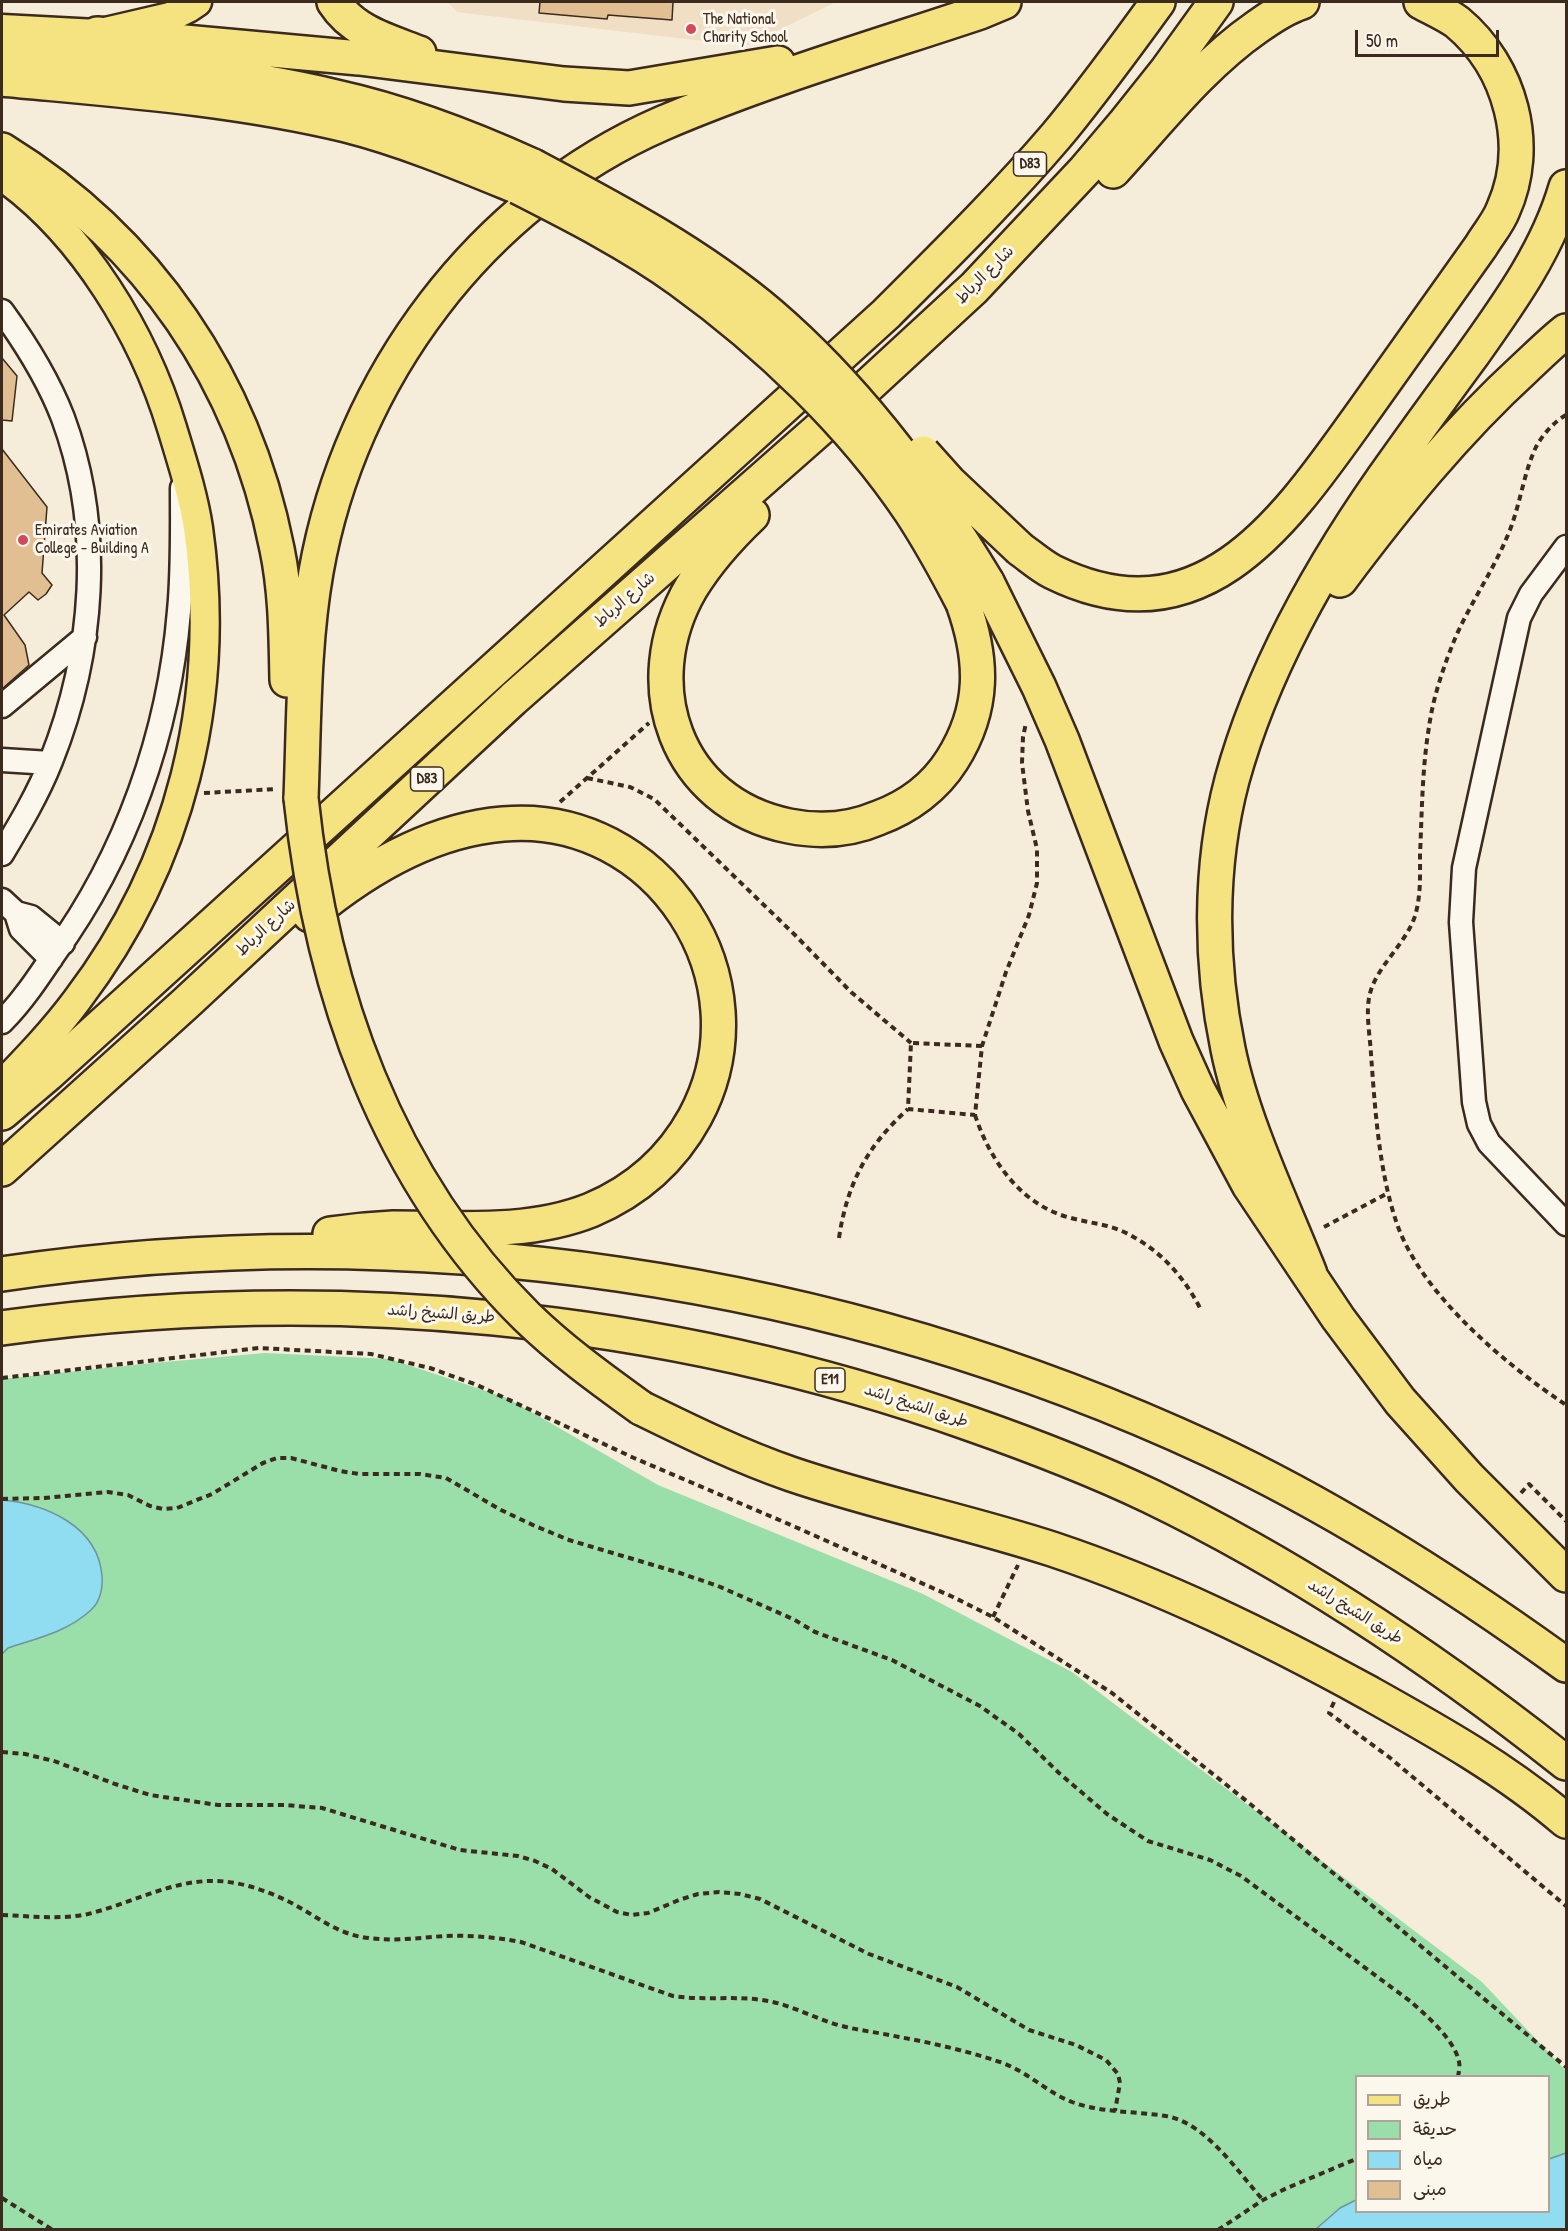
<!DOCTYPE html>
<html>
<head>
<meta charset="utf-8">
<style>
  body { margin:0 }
  #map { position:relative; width:1568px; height:2231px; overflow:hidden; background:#f6ecda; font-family:"Patrick Hand","Playpen Sans Arabic",sans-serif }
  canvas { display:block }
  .frame { position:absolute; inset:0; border:3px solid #3b2a1e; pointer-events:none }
  .legend { position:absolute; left:1355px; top:2075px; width:195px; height:138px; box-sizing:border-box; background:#fbf7ec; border:2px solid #aea59a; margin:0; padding:8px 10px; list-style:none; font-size:18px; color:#3b2a1e }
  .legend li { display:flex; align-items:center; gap:12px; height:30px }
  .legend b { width:30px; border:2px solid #aea59a }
  .scale { position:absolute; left:1355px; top:30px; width:144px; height:27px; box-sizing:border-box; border:3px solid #3b2a1e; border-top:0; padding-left:8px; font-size:18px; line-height:21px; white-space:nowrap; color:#3b2a1e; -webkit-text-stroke:4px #fbf7ec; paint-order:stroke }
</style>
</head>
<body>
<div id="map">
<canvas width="1568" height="2231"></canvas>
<div class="frame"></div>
<ul class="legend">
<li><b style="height:8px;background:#f5e382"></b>طريق</li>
<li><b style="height:16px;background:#9adea9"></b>حديقة</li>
<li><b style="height:16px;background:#90dcf0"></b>مياه</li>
<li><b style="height:16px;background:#e1bf93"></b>مبنى</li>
</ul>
<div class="scale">50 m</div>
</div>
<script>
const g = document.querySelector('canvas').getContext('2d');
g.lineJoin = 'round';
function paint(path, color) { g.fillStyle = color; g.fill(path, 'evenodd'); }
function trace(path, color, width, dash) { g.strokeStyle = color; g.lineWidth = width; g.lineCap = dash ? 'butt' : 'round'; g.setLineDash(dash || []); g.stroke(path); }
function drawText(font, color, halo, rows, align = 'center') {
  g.font = font + ' "Patrick Hand","Playpen Sans Arabic",sans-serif'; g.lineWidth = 6; g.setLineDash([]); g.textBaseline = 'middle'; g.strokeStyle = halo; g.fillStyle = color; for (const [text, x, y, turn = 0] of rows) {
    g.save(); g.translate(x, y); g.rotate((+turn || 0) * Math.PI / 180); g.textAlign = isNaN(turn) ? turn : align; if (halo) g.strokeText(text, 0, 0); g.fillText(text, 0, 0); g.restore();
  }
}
paint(new Path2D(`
  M448,2H836L746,46L457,12Z`), '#f0dec5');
paint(new Path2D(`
  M265,1353L390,1359L507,1398L658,1485L921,1593L1072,1672L1482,1982L1566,2071V2153L1549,2159L1548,2076H1356V2200L1340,2208L1316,2229H2V1379L153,1363Z`), '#9adea9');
const water = new Path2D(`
  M2,1500C46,1504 98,1526 102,1576C103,1588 100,1602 91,1610C67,1632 38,1638 8,1648L2,1654Z
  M1566,2153V2229H1316L1340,2208L1356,2200V2212H1548L1549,2159Z`);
paint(water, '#90dcf0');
trace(water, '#6e959c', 1.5);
const building = new Path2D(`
  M540,2H673L672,20L608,15L607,19L539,13Z
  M2,358L17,376L12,421L2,420Z
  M2,449L47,507L42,573L52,585L46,594L38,600L29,592L4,615L25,645L29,665L2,689Z`);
paint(building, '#e1bf93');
trace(building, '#3b2a1e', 1.5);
const minor = new Path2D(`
  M2,311C26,344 48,379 63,418C104,529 94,653 51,761C38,794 20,824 2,854
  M1566,547L1531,594L1519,618L1464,868L1461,922L1474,1102L1479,1124L1489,1143L1566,1224
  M2,706L85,637
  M2,760L50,763
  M2,900L16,913L31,917L63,943
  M16,913L21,929L51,959
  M2,1022C22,1002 38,978 54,954C126,855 169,734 179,611C183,571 182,529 182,488`);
const major = new Path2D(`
  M2,29L97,34L170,17L188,8L197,2
  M2,176C83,233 144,335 172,428C182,461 193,495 198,528C222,698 181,863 77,1000C54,1031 28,1058 2,1085`);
const highway = new Path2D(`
  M334,2C353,32 388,41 419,53
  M97,34L359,58L564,84L629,88L778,63
  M2,53C113,63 227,71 336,97C404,112 469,137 533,166
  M2,79C117,90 233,98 346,125C405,140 462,164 518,187
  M2,150C148,240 244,381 277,549C286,592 286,636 287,680
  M1113,171C1159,121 1201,66 1257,27C1271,17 1286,7 1302,2
  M752,515C729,537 708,560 691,588C635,684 675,803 789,826C819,832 850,830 878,818C908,807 935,787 952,760C985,708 983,659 963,603
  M1020,549C1030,556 1041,566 1053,572C1203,646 1287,518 1363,412C1402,357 1442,301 1481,246C1488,234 1498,223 1503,210C1532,146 1511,67 1457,22C1446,14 1432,8 1421,2
  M1340,580C1397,504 1455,432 1525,368C1539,355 1552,342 1566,331
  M987,582L1039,687L1062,740L1176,1041L1198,1090L1249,1185L1338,1318L1400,1401L1469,1478L1566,1575
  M301,798C304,723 303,646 316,572C350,378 481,202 663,123C766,79 875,47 980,12L1004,2
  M310,915C364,870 431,830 503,824C658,810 769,980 695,1117C672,1159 636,1191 591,1210C529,1235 458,1228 393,1228C372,1229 351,1231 330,1234
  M2,1113L48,1074L886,314C944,256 1003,198 1056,136C1092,93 1125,47 1158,2
  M2,1169L185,1004L513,699L858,395L974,288L1085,170L1124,124L1167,70L1216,2
  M2,1274C410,1214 836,1276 1211,1450C1337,1509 1454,1584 1566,1665
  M1310,1274C1282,1203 1243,1123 1228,1049C1210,962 1209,867 1232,780C1264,663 1328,554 1399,456C1423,422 1448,388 1473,354C1510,302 1548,249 1566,187
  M2,1328C327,1283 661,1314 971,1424C1031,1445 1091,1468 1150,1496C1299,1568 1436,1660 1566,1763
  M641,1408C690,1432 739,1456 791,1474C876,1503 966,1521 1052,1549C1163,1586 1267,1637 1369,1693C1437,1731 1507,1770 1566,1821`);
trace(minor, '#3b2a1e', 27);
trace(major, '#3b2a1e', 33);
trace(highway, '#3b2a1e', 38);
trace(new Path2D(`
  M1566,415C1554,422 1543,434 1536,447C1523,474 1520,508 1507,537C1492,573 1469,605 1454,641C1443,668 1433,698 1429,727C1422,769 1422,812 1420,855C1420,875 1421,896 1415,916C1405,946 1374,968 1369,998C1366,1016 1370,1036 1371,1054C1375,1109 1379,1172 1397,1224C1422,1295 1505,1364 1566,1405
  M587,778L630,787L654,799L795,935L851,992L911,1043
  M204,793L277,789
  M560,802L649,723
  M982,1046L911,1043L908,1109L975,1115L982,1046L1006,972L1029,915L1037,883V849L1028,811L1022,763L1023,737L1026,723
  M975,1115C990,1161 1022,1206 1071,1218C1089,1223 1107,1224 1124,1232C1158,1248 1183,1275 1200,1308
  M1324,1227L1388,1193
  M839,1238C847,1184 867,1146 908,1109
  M2,1378L259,1348L371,1354L430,1368L477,1385L634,1458L784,1522L953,1597L993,1617L1112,1693L1249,1803L1566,2067
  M1521,1493L1529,1484L1566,1521
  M2,1499L44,1498L108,1492L128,1495L150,1506L163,1509L177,1508L212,1494L263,1463L277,1458H291L340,1471L359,1474H420L446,1478L501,1510L535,1526L569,1540L680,1573L718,1586L793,1619L815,1632L892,1660L980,1706L1019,1734L1059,1773L1107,1814L1148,1841L1210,1860L1241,1876L1410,2001C1426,2015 1455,2040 1459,2062C1460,2066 1459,2072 1458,2076
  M993,1617L1018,1565
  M1334,1702L1329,1713L1389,1757L1566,1906
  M2,1752L25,1754L54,1761L115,1784L150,1795L218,1805H284L322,1808L460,1850L518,1856L535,1861L552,1869L589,1897L617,1912L632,1915L648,1913L679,1900L698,1894L719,1892L740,1894L760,1899L869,1954L957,1987L1029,2030L1076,2045L1106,2060L1118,2074L1120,2083L1115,2111
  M2,1915C31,1916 59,1920 88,1914C130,1904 171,1880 215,1881C241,1881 274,1893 297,1906C318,1918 338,1933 362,1937C390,1942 417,1938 444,1936C470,1935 495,1937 521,1942L673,1996C705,2001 737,1995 768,2001C795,2006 819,2021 846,2027C863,2031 881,2033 899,2037C933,2043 967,2051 1000,2062C1027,2071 1046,2092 1072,2102C1102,2113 1134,2111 1166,2116C1206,2123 1237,2171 1263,2200
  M2,2198L53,2230
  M1218,2230L1263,2200L1287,2188L1356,2159`), '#3b2a1e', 4, [6, 4.5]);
trace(minor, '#fbf7ec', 22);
trace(major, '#f5e382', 28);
trace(highway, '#f5e382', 33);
const highwayBridge = new Path2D(`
  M533,166C616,210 699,254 771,315C858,390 928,484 987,582
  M518,187C573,215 630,244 680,280C766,342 852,424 911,512C930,541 947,572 963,603
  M923,453L949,482L1020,549
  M301,798C321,990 386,1178 527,1317C562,1351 601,1379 641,1408`);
trace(highwayBridge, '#3b2a1e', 38, []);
trace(highwayBridge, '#f5e382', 33);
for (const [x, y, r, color] of [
  [691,29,6,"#d1495b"],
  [23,540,6,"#d1495b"]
]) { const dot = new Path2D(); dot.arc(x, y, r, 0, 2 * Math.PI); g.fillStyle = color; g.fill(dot); trace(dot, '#fbf7ec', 2); }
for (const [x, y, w] of [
  [1030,164,33],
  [427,779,33],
  [830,1380,30]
]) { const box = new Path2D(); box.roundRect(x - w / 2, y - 12, w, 24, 4.5); g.fillStyle = '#fbf7ec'; g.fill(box); trace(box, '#3b2a1e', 1.5); }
drawText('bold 15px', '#3b2a1e', null, [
  ["D83",1030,164],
  ["D83",427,779],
  ["E11",830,1380]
]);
drawText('16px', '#3b2a1e', '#fbf7ec', [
  ["The National",703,20],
  ["Charity School",703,38],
  ["Emirates Aviation",35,531],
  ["College - Building A",35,549]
], 'left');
drawText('16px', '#3b2a1e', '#fbf7ec', [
  ["شارع الرباط",985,275,-45],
  ["شارع الرباط",625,600,-41],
  ["شارع الرباط",266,928,-43],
  ["طريق الشيخ راشد",441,1314,4],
  ["طريق الشيخ راشد",916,1406,18],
  ["طريق الشيخ راشد",1355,1612,32]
]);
</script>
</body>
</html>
